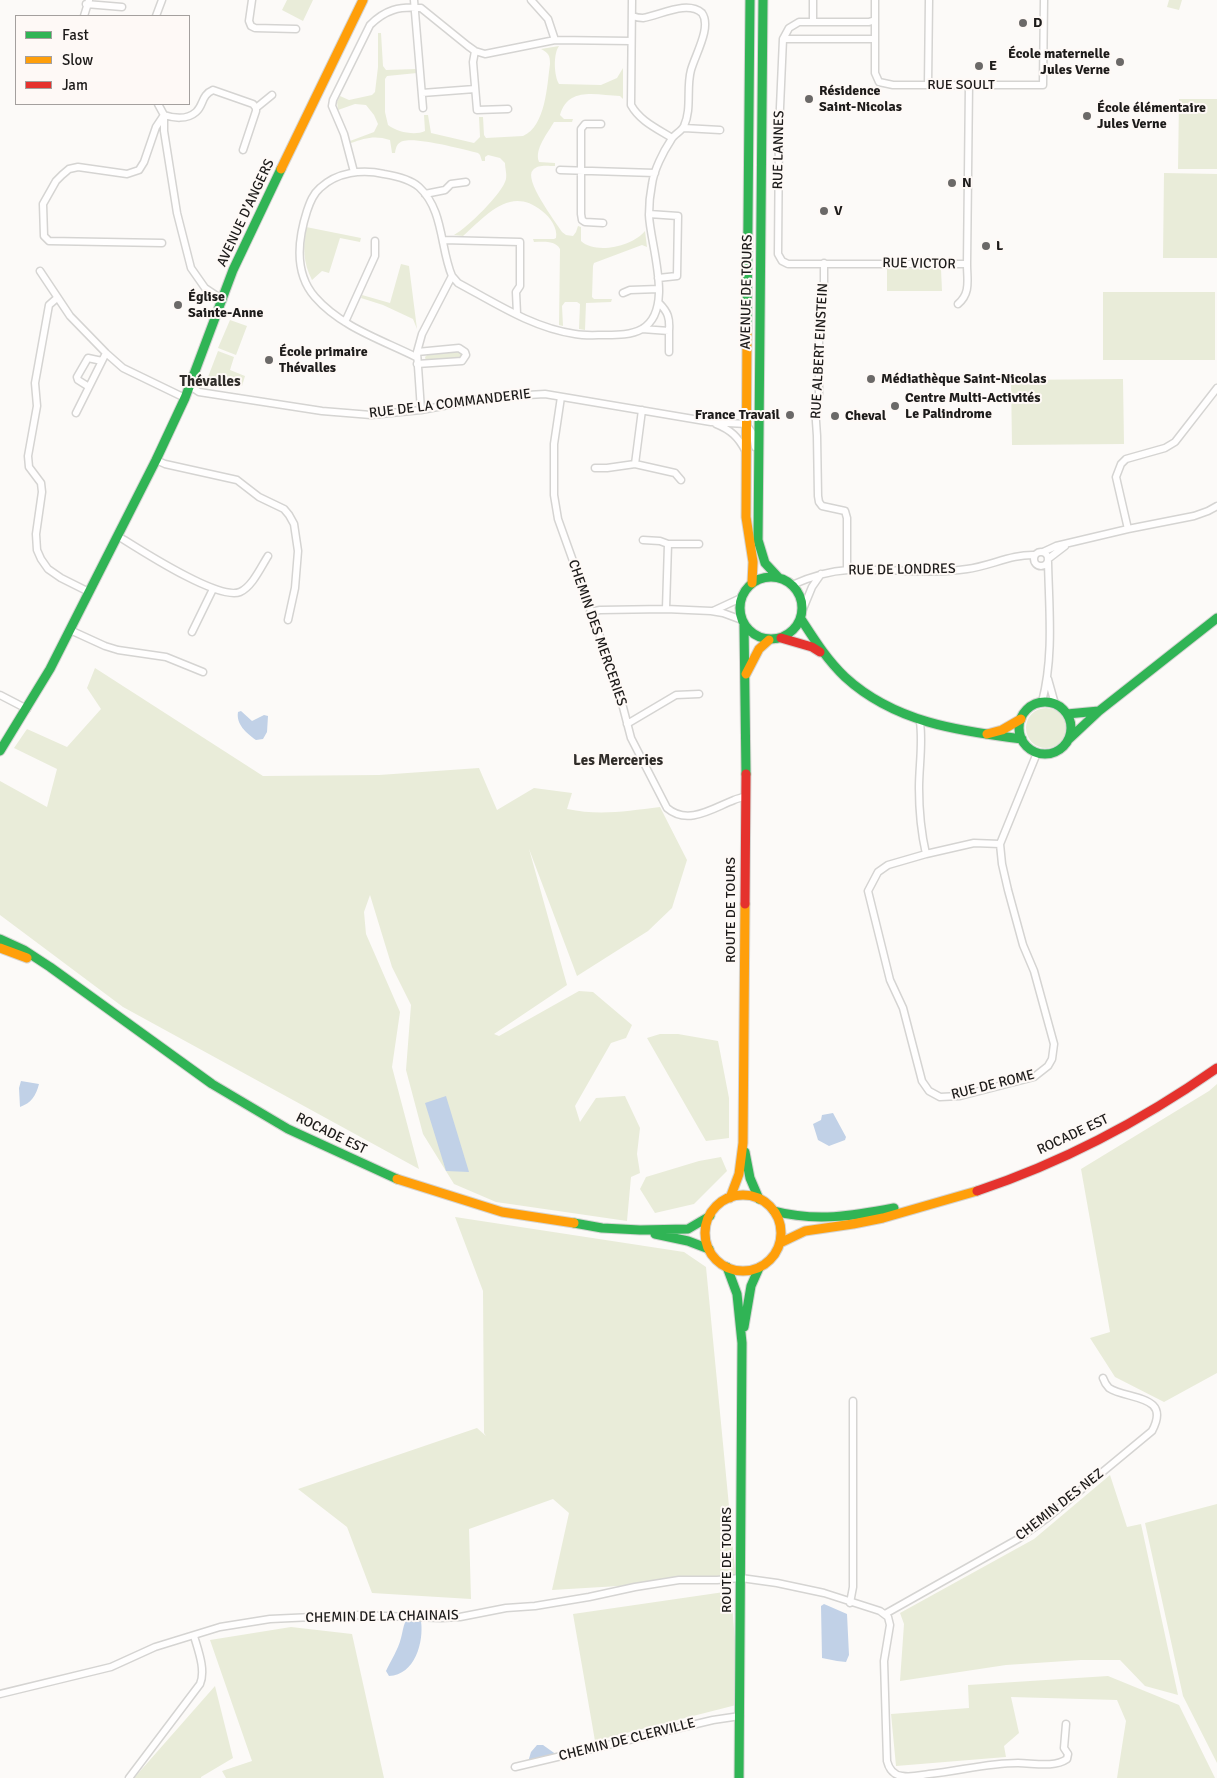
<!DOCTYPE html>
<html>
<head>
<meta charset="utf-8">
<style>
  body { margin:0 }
  #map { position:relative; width:1217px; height:1778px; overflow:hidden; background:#fcfaf8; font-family:Signika,sans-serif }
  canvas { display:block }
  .legend { position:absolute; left:15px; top:15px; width:175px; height:90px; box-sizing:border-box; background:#fef9f6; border:1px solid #a4a09e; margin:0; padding:6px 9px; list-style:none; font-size:15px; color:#1d1b1a }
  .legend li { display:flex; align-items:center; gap:10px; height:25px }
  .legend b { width:25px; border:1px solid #a4a09e }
</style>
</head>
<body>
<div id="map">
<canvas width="1217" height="1778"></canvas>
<ul class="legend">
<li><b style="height:6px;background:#30b455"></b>Fast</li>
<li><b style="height:6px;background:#ff9f0a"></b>Slow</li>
<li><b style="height:6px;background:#e5322d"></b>Jam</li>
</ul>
</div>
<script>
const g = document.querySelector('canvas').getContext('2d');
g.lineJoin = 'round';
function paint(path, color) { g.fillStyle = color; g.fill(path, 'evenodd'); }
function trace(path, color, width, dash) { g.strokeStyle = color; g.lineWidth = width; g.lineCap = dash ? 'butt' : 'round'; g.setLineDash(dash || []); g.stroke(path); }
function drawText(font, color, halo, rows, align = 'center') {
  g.font = font + ' Signika,sans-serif'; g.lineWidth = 4; g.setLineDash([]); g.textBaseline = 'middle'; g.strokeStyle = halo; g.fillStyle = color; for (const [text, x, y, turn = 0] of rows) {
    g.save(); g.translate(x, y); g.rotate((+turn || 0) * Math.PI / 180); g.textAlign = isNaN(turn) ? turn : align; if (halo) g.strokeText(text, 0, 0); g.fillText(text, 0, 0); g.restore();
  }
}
paint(new Path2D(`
  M287,0H313L303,21L282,10Z
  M1169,0H1182L1179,10L1167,7Z
  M378,33H381L383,66L386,70L416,69L417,73L387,76L385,79V112L388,125C397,132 415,136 425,131L424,115H428L431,133L474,143L480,137L479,117H483L484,135L486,138L523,136C546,126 547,85 550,64C550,56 549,53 541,49L559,46C553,54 554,76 559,84L601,85L617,78L623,68V99L620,96C597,95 568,86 560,115L564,119H573L572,122H554C548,133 534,149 539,162L555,163V166C548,166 538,164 533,170C523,179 555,221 562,232L566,235L573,236L576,232L578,226L581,227V241C596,255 633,246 645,231L647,247L642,245L594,263L593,266L592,297L594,299H612L611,302L586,303L585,330L579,329L580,304L577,302H565L562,306L563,326L559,325L560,249C555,240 543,242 534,242L533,239H554L556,238C558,228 550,217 542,211C510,185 486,216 463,236L454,235C467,228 503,193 506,179C507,174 505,168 505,163L500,158L488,155L485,157V161H482L480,155L478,153C462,149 417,137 403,141C397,143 396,147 395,153H392L390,140C375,135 365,138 351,143L350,141L374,132L378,124L374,115L366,105L355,104L338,110L337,102L340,96L349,100L372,95L375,92L378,67Z
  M1179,99H1217V169H1178Z
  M1164,173L1217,174V258H1163Z
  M306,227L361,238L360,242L340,238L329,273L322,271L312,280C303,263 303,246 306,227Z
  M401,264L409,266L417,329L413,319L383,305L361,298L362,295L390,303Z
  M887,269H941L942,291H887Z
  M1103,292H1215V360H1103Z
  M230,320L247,326L236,355L218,348Z
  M218,351L234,357L230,370L245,376L242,386L208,377Z
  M459,351L462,354L463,356L460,359L426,361L425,357L428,354Z
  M1123,379L1124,444L1012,445L1011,380Z
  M95,668L263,776L379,775L479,768L497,810L534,788L572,793L567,809C600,816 627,811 660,807L687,860L672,908L648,931L577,976L529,849L567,985L494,1034L499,1036L579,991L593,992L632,1025L626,1038L611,1043L575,1106L580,1122L596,1098L625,1096L640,1128L637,1154L640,1173L631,1177L627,1221L496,1202L454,1184L423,1134L406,1070L411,1005L392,967L370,895L364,912L366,934L400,1012L392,1067L419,1169L123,1007L0,915V781L47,807L57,769L14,748L27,729L67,747L101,709L87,688Z
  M1026 728a20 20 0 1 1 40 0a20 20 0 1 1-40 0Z
  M660,1034H678L718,1041L729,1098V1138L706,1141L647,1038Z
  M1217,1084V1373L1164,1402L1115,1377L1090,1338L1110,1332L1081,1169L1209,1091Z
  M721,1157L727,1171L694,1204L655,1213L640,1189L646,1177L699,1161Z
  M455,1217L684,1252L706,1267L736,1579L552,1590L569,1513L553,1499L469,1529L471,1599L372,1593L347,1527L298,1489L477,1428L486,1436L484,1433L483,1291Z
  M1110,1475L1127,1527L1141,1524L1178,1695L1145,1686L1120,1660H1081L1006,1665L900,1681L904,1624L900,1613L1034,1539Z
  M1217,1504V1763L1183,1696L1145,1523Z
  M731,1591L740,1704L595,1741L573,1614Z
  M291,1627L352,1634L384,1778H226L222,1771L252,1761L210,1640Z
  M1108,1676L1179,1705L1215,1778H1117L1126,1721L1117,1700L1011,1697L1019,1733L1004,1746L1006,1757L896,1766L891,1714L969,1708L968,1685Z
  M215,1686L233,1758L201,1777V1778H134Z`), '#e9ecd9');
paint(new Path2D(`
  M241,711L252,721L264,715L268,716L267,732L263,739L256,740C246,733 236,724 238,712Z
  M21,1081L39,1084C36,1096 31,1103 20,1107L19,1088Z
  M446,1096L469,1172L446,1171L425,1103Z
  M833,1113L846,1137L845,1140L829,1146L818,1140L813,1124L821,1120L822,1115Z
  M824,1604L847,1614L849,1655L846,1662L837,1661L822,1658L821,1606Z
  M407,1619L421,1621C424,1642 415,1675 389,1676L386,1671C391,1660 398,1650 401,1638C403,1631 403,1625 407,1619Z
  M537,1745H543L557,1755L528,1762L531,1752Z`), '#c1d1e7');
const street = new Path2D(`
  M252,0L249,21L251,26L255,28L296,29
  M414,0L423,108
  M531,0L548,19L555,40
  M632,0L631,105C640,121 656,128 672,138
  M813,0V22
  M875,0V73L879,82L893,85H1043L1044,0
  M86,4L122,7
  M84,16L89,0
  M156,16L162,0
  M875,20L869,22H799L789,28L783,39L779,130L778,254L782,261L788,264H967L969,84
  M783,39H874
  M475,51L473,62L477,110L508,109
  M928,85L929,0
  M422,93L475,89
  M158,104L164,115V131L177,213L191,268L205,288L223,300
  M256,108L272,95
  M164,115C173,118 187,120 196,112C204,105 201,95 213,90L253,104L256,108V111L243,150
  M601,124H585L581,129V214L582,220L585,222L603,223
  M684,128L720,130
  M560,170L655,173
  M354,172L344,134L332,106L333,100L370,25C385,10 399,6 421,8L468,46L475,51L485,54L555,40L631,41
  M425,194L445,190L451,184L466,182
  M649,214L678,216L677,276L658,278
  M443,240L520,242V286L516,292L517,314
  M162,243L49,241L44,236L43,204L56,181L62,175L69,169L78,167L127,174L139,170L144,162L156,127L164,115
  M824,263V290L819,314V394L815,407L817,436L818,496L819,502L822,506L845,511L847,518V570
  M40,271L70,316L106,353L123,368L185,398
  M623,293L630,290L659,289
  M57,298L49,305L35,383L37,406L28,456L29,467L41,483L42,492L36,534L37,550L41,559L48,569L61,578L89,592
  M958,304C971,293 967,280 967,264
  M345,322L375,256V241
  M642,329L669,331C670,318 668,312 659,303
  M417,352L459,348L465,352L466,355L462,361L417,364
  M669,352V331
  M416,357C382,340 341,327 315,297C294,273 298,239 307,211C310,202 313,194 320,188C337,172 362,169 384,174C396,176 410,179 419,187C444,210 440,248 452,276L458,283C495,303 533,328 575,334C585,336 596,335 606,335C618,335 631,335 642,329C675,310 650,245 649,215C649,205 650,194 652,184C654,170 663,152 671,140C674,134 681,132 684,126C692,109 686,88 691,70C695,55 712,27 702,13C687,0 661,15 643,18C639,18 635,17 632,16
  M190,386L199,392L322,411L371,415L421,410L492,397L545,394L711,422L746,424L753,434L755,447
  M89,387L78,380L77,377L88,358L102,361
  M561,397L554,444V495L558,519L617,684L631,738L667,808C688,826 713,808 734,800C738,798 742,798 746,796
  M421,410L417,352L422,334L452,276
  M76,413L106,353
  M716,424C731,430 738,437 745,450
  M156,460L165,464L237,480L259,497L284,509L289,515L294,524L298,551L295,588L288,620
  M635,464L642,410
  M595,468H607L635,464L675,473L681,480
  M1128,529L1116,477L1121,464L1126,459L1165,448L1175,442L1217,388
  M118,536C139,549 218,601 240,592C252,587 261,567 268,556
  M643,540L660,541L668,544H699
  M1034 559a7 7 0 1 1 14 0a7 7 0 1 1-14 0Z
  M1043,552L1056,546L1128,529L1194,516L1208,511L1217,506
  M1048,559L1065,546
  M792,585C810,577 828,571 848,570C888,568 928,575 967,569C990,566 1012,554 1035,555
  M666,609L668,544
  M803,609L812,587L821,574
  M713,611L741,598
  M590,612L600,610L666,609L711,611L723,613L742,620
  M70,630L105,646L118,650L166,657L203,672
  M192,632L213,589
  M1048,679L1055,704
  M0,695L27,709
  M1042,702C1054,656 1049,609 1048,562
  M920,722C923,744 919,766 919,788C919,811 921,832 926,854
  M627,724L676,695L699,694
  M1000,844L974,843L926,854L888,865L878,872L868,891L890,980L903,1008L922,1081L929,1091L940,1097L960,1096L1034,1077L1048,1066L1052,1059L1054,1044L1034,971L1023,945L1008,890L1002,864L1000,844L1037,753
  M850,1603L853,1587V1401
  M885,1614L1018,1539L1047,1518L1152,1431C1172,1394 1127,1400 1109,1388C1107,1386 1104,1381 1103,1378
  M0,1694L111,1667L155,1647L220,1627L270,1619L356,1615L441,1618L460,1617L506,1608L535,1606L589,1597L635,1587L679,1580H717L741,1578L777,1583L824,1593L880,1611L888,1617L890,1625L884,1661L887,1761C889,1769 893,1775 902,1776C911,1778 921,1775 929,1774C959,1771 988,1763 1018,1763C1033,1763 1054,1768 1067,1759L1068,1754L1064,1748L1066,1724
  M515,1767L713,1720L740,1716
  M129,1778L200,1684C206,1670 198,1650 194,1636`);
const fast = new Path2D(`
  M763,0L758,540L765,563L778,577
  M747,328L750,0
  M740 608a31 31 0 1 1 62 0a31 31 0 1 1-62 0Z
  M801,619C814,639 827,660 845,677C894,722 958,731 1022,739
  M744,625L746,774
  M1019 728a26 26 0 1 1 52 0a26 26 0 1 1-52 0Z
  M1067,714L1099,711
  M1069,739L1099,711L1217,618
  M0,751L50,669L156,460L185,398L233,270L281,169
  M0,939L24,950L50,967L212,1084L288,1129L397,1179
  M745,1152L750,1178L759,1199
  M774,1211C815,1222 853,1216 894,1208
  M574,1223L602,1228L640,1230L688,1229L710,1216
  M655,1234L688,1241L709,1249
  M727,1267L737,1294L742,1343L739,1778
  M744,1327L751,1286L759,1268`);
const slow = new Path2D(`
  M281,169L363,0
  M747,328L746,517L753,562L752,583
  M746,674L759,649L769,640
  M987,734L1002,730L1021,719
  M0,948L27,958
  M397,1179L502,1212L574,1223
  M705 1233a38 38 0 1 1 76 0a38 38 0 1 1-76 0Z
  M730,1198L739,1174L743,1143L745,904
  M780,1243L805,1231L853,1224L883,1218L977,1191`);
const jam = new Path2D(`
  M781,638L812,647L820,652
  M745,904L746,774
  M977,1191C1064,1162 1143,1120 1217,1068`);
trace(street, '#d5d4d2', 9);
trace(fast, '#d5d4d2', 11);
trace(slow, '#d5d4d2', 11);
trace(jam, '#d5d4d2', 11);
trace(street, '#fffefe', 6);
trace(fast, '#30b455', 9);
trace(slow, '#ff9f0a', 9);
trace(jam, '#e5322d', 9);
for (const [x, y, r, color] of [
  [1023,23,5,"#6b6968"],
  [1120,62,5,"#6b6968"],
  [979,66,5,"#6b6968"],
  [809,99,5,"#6b6968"],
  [1087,116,5,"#6b6968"],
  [952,183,5,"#6b6968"],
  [824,211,5,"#6b6968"],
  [986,246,5,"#6b6968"],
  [178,305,5,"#6b6968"],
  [269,360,5,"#6b6968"],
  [871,379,5,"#6b6968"],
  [895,406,5,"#6b6968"],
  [790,415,5,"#6b6968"],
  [835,416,5,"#6b6968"]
]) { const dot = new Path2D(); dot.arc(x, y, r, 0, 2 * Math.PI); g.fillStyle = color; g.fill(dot); trace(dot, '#fef9f6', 2); }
drawText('bold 14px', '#1d1b1a', '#fef9f6', [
  ["D",1033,23],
  ["École maternelle",1110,54,"right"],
  ["Jules Verne",1110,70,"right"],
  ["E",989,66],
  ["Résidence",819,91],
  ["Saint-Nicolas",819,107],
  ["École élémentaire",1097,108],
  ["Jules Verne",1097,124],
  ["N",962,183],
  ["V",834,211],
  ["L",996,246],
  ["Église",188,297],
  ["Sainte-Anne",188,313],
  ["École primaire",279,352],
  ["Thévalles",279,368],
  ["Médiathèque Saint-Nicolas",881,379],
  ["Centre Multi-Activités",905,398],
  ["Le Palindrome",905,414],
  ["France Travail",780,415,"right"],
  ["Cheval",845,416]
], 'left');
drawText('14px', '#1d1b1a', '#fef9f6', [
  ["RUE SOULT",961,85],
  ["RUE LANNES",779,150,-89],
  ["AVENUE D'ANGERS",246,213,-65],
  ["RUE VICTOR",919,264,1],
  ["AVENUE DE TOURS",747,292,-89],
  ["RUE ALBERT EINSTEIN",820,351,-87],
  ["RUE DE LA COMMANDERIE",450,404,-7],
  ["RUE DE LONDRES",902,570,-1],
  ["CHEMIN DES MERCERIES",597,633,71],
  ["ROUTE DE TOURS",731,910,-90],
  ["RUE DE ROME",993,1085,-14],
  ["ROCADE EST",331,1134,26],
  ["ROCADE EST",1073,1135,-25],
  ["CHEMIN DES NEZ",1060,1505,-38],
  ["ROUTE DE TOURS",727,1560,-90],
  ["CHEMIN DE LA CHAINAIS",382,1617,-1],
  ["CHEMIN DE CLERVILLE",627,1740,-14]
]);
drawText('bold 15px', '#2f2c29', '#fef9f6', [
  ["Thévalles",210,382],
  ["Les Merceries",618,761]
]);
</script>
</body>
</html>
